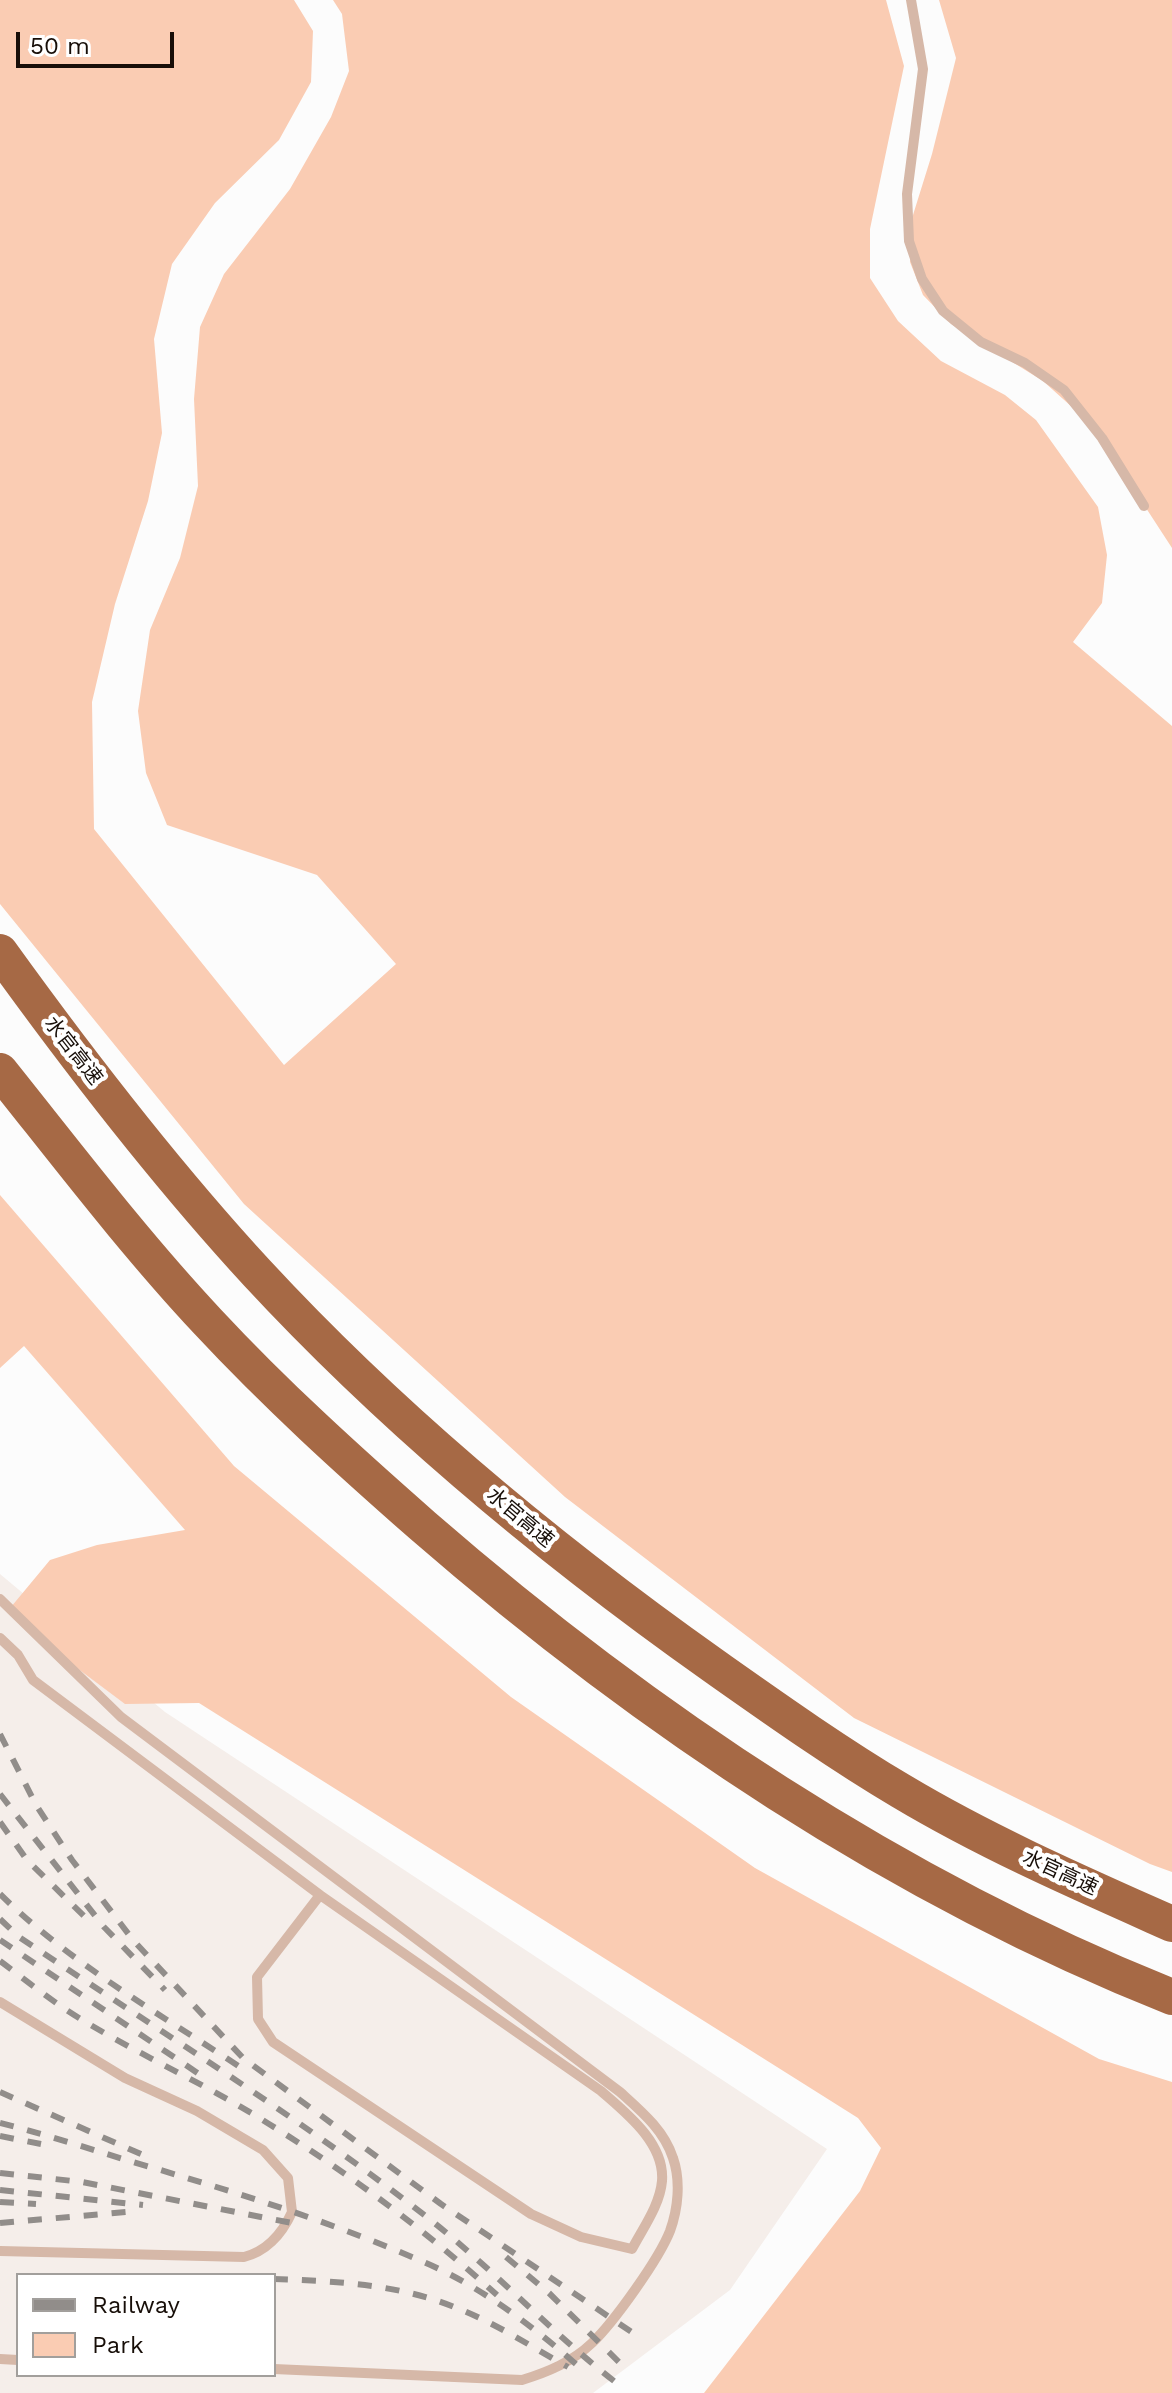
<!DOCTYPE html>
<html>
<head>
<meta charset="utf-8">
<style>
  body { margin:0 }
  #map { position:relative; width:1172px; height:2393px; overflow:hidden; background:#fcfcfc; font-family:"Work Sans",sans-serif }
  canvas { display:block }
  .legend { position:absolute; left:16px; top:2273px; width:260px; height:104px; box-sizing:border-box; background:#fff; border:2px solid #a29f9c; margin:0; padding:10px 14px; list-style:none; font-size:24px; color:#170e08 }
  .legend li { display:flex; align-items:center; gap:16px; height:40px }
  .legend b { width:40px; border:2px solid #a29f9c }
  .scale { position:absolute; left:16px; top:32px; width:158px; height:36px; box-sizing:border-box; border:4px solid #170e08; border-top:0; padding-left:10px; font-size:24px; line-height:28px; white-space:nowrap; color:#170e08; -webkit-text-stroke:6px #fff; paint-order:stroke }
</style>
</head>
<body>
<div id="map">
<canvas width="1172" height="2393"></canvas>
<ul class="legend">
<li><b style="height:10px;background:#918d8a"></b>Railway</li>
<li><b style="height:22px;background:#faccb3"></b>Park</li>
</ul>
<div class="scale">50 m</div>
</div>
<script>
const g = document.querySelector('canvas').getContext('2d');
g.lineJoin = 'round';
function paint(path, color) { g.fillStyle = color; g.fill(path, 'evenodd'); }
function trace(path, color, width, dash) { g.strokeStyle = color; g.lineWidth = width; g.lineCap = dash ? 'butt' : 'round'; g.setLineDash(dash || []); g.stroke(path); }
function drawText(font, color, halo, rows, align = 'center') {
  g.font = font + ' "Work Sans","Noto Sans SC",sans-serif'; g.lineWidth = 8; g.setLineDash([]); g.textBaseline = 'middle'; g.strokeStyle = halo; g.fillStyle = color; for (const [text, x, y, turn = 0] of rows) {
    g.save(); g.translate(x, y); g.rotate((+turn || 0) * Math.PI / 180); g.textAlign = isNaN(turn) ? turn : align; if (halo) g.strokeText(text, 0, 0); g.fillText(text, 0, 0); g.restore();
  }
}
paint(new Path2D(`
  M0,1574L165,1712L827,2149L730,2290L593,2393H0ZM18,2275H274V2375H18Z`), '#f5eeea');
paint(new Path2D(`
  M0,0H294L313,31L311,82L279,140L215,203L172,264L154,339L162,433L148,501L115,604L92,702L94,829L284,1065L396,964L317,875L167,825L146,773L138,711L150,630L180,558L198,486L194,399L200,327L224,274L290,189L331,117L349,71L342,14L333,0H886L904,66L870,229V278L898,321L941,361L1005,395L1036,420L1098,507L1107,555L1102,603L1073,642L1172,726V1872L1150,1864L854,1718L565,1497L244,1204L0,904Z
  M939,0H1172V548L1092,425L1043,381L951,324L923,295L910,262L913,215L932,154L956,58Z
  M0,1195L234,1466L511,1697L755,1868L1099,2059L1172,2082V2393H704L860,2191L881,2148L858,2118L199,1703L125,1704L61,1656L11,1607L50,1560L97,1545L185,1530L24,1346L0,1368Z`), '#faccb3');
trace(new Path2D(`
  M911,0L923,69L907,194L909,241L922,279L943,311L981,342L1025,363L1064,390L1102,438L1144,506
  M0,1599L121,1717L620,2092C641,2111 664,2130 673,2158C681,2181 678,2209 670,2231C659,2259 614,2322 592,2343C572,2362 548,2372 522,2380L274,2369
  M0,1638L18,1655L33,1680L320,1895L601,2091C626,2113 665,2143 662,2181C660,2205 643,2228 632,2249L581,2237L531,2214L273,2042L258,2019L257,1977L320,1895
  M0,2002L125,2078L197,2111L263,2150L288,2178L292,2212C282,2234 267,2251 244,2257L0,2251
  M0,2359L18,2360`), '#d6b8a8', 10);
trace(new Path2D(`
  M0,952C80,1063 164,1172 257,1273C394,1421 550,1550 714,1666C775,1709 837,1753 901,1791C988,1843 1080,1883 1172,1924
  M0,1071C68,1156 134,1243 208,1322C276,1395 349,1461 423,1526C645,1719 898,1888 1172,1997`), '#a66945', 36);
trace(new Path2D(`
  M0,1734L36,1805L72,1860L133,1940L243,2058L441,2204L642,2339
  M0,1794L104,1927L165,1990
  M0,1822L27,1860L86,1918
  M0,1894C71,1964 160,2014 243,2069
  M0,1919L19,1937C158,2030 301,2118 432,2221C496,2272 551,2332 614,2381
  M0,1940L205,2078
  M0,1961C26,1980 51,2001 79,2018C141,2056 208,2085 269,2124C350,2174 426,2231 497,2295
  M0,2092L143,2155
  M0,2123C53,2136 104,2154 157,2169C248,2196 339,2225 426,2263C484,2288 539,2331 585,2372
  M0,2136L41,2144
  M0,2173L82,2182L297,2224
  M0,2190L143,2205
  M0,2202L36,2204
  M0,2223L126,2212
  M506,2257L549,2293L623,2366
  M274,2279C334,2281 398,2284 454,2307C494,2322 530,2346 568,2367`), '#918d8a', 6, [14, 14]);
drawText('20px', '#170e08', '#fff', [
  ["水官高速",73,1051,52],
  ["水官高速",520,1518,40],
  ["水官高速",1060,1873,25]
]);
</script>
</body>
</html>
